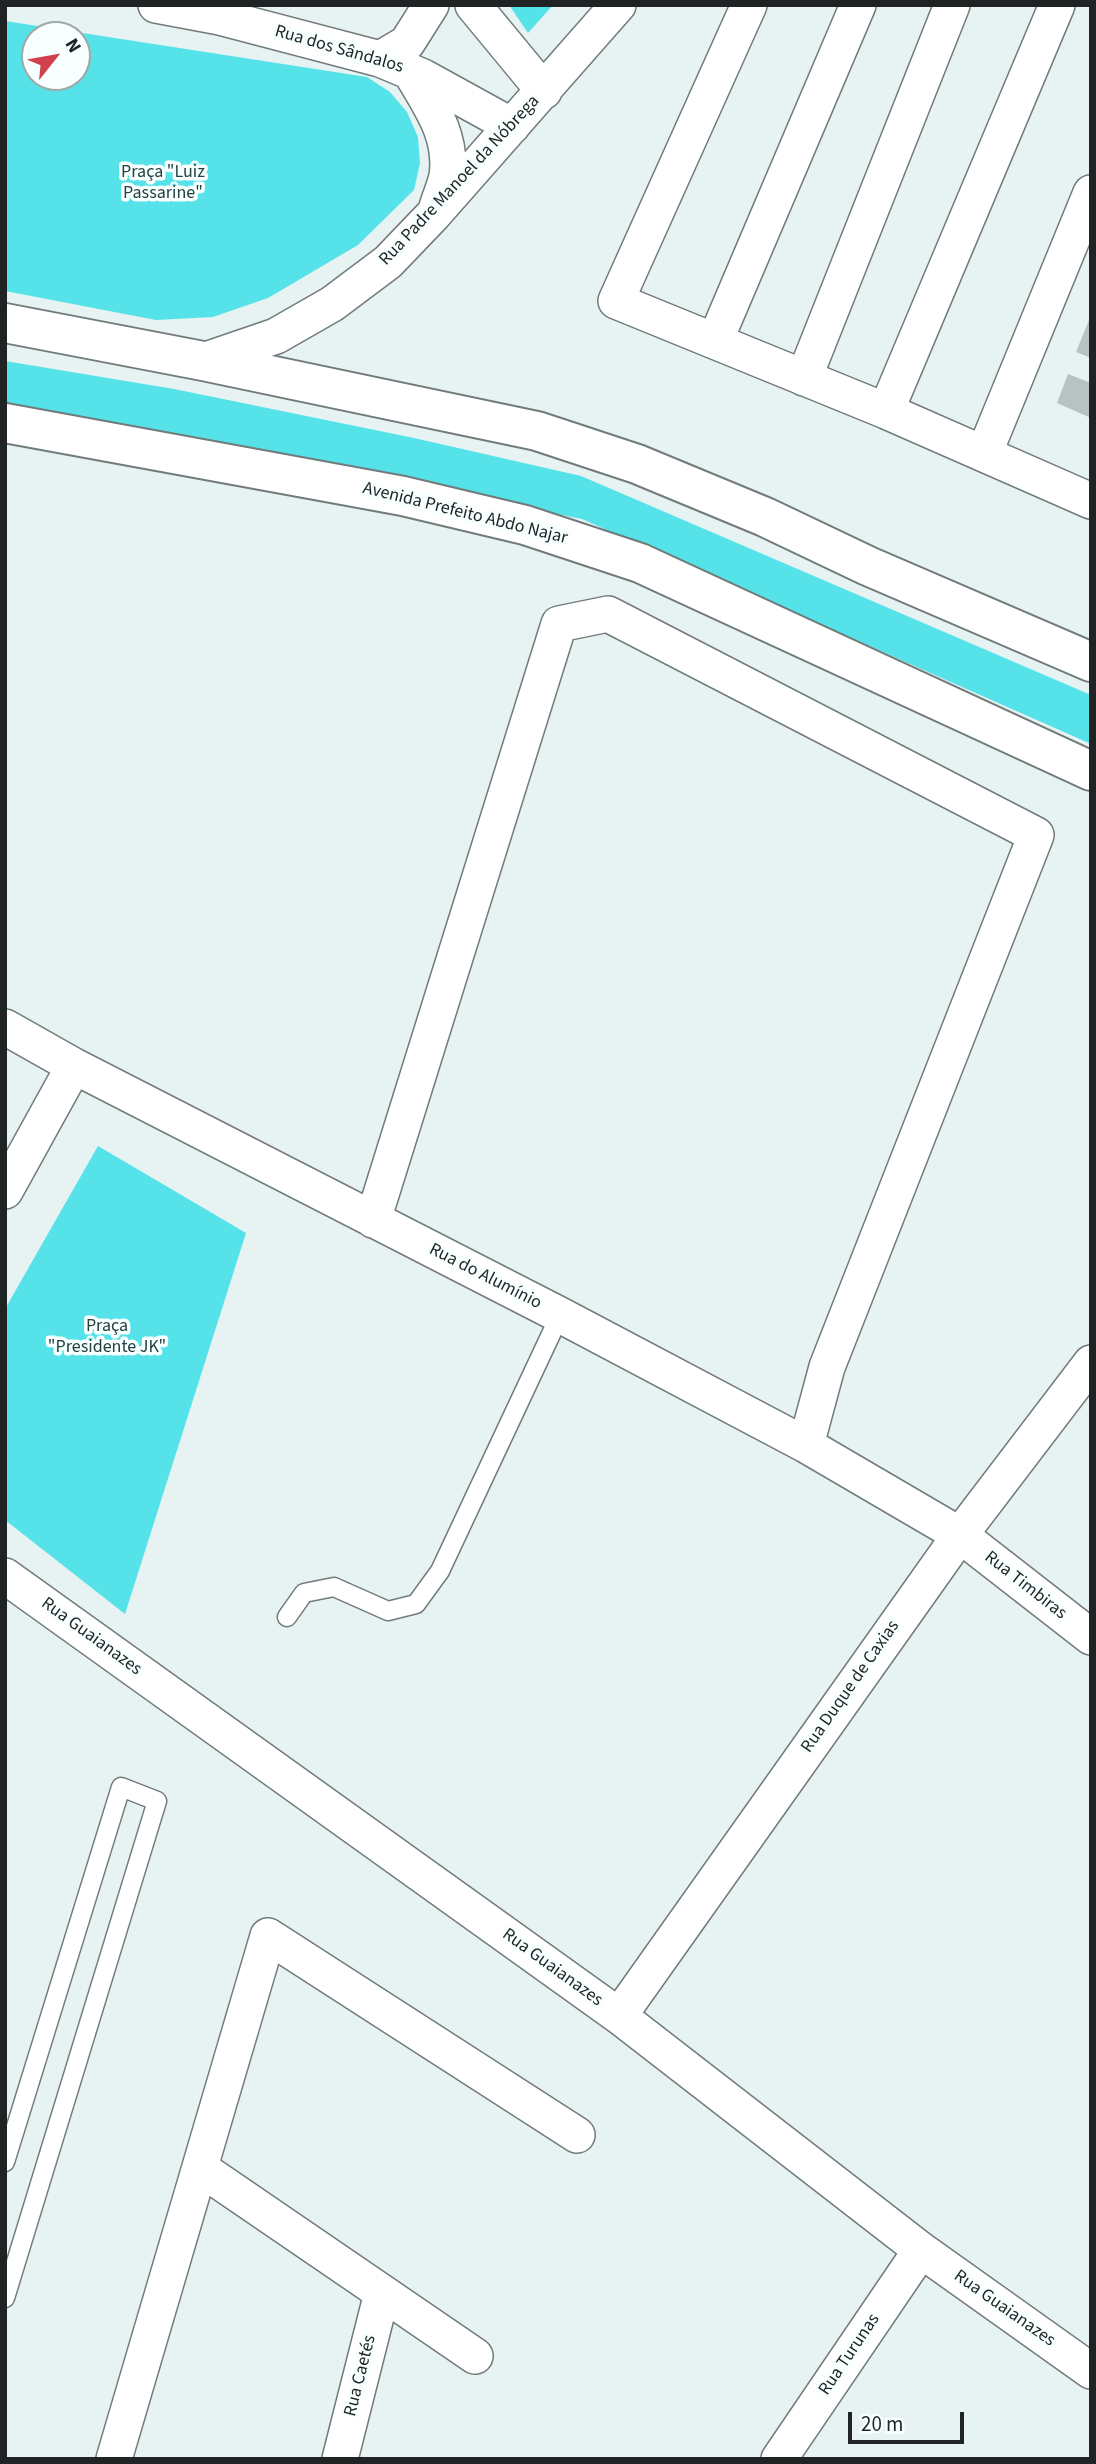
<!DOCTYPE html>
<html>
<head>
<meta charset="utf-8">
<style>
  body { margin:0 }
  #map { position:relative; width:1096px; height:2464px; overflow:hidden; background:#e7f2f3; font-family:"Source Sans 3",sans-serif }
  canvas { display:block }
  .frame { position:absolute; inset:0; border:7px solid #1f2324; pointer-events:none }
  .north { position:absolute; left:21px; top:21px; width:70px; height:70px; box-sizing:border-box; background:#f8ffff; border:2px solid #a1a7a7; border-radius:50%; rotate:59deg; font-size:19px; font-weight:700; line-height:28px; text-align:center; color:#1f2324 }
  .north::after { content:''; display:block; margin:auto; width:24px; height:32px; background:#d0404f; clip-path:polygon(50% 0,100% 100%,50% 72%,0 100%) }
  .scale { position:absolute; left:848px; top:2412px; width:116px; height:32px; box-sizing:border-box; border:4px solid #1f2324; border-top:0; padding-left:9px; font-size:21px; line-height:24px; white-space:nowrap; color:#1f2324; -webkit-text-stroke:5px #f8ffff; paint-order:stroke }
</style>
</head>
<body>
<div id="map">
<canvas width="1096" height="2464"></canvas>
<div class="frame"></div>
<div class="north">N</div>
<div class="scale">20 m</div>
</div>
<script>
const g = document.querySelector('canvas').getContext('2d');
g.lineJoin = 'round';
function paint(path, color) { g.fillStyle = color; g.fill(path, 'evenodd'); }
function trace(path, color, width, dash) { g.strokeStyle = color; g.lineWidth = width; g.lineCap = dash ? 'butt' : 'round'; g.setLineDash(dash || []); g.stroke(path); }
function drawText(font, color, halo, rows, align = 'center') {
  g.font = font + ' "Source Sans 3",sans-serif'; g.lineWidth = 7; g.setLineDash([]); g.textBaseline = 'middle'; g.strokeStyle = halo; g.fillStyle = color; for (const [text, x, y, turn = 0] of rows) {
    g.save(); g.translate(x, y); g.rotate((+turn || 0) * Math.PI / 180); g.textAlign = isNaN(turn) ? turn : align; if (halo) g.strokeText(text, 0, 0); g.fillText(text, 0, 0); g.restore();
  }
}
paint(new Path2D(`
  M509,5H553L528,33Z
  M5,21L367,77L390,92L407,112L418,137L420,163L414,190L358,245L268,298L213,317L156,320L5,291ZM35,35H77V77H35Z
  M5,361L174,389L414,438L581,476L1091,695V744L582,519L5,406Z
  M98,1146L246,1233L125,1614L5,1520V1309Z`), '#55e2e8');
paint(new Path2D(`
  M1091,315V358L1076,352Z
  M1068,374L1091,383V418L1057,403Z`), '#b7c2c2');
const lane = new Path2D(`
  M287,1617L304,1593L334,1587L388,1611L416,1604L440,1571L560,1315
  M5,2162L121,1787L157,1801L5,2298`);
const street = new Path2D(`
  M156,5L220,17L380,59L423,77L512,126
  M473,5L544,91
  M749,5L616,301L886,411L1091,501
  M380,59L407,43L431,5
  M410,71C429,104 453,135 447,176C445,186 440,197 437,207
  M715,341L858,5
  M203,361L276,336L332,304L388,262L434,214L618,5
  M804,378L952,5
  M886,411L1057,5
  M984,454L1091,193
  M5,1027L74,1066L560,1315L806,1445L960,1535L1091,1637
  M5,1191L74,1066
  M373,1220L559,624L608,614L1036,835L827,1367L806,1445
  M5,1576L619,2016L921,2250L1091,2371
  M619,2016L960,1535L1091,1363
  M200,2168L475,2356
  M114,2459L268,1936L577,2135
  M340,2459L382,2293
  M779,2459L921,2250`);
const primary = new Path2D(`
  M5,323L203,361L537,431L637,464L765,517L868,566L1091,662
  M5,423L403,496L525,525L640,563L1091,771`);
trace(lane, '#717b7b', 21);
trace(street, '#717b7b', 38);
trace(primary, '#717b7b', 42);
trace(lane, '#fff', 18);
trace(street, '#fff', 35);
trace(primary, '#fff', 38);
drawText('18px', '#1f2324', '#f8ffff', [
  ["Rua dos Sândalos",339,50,16],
  ["Rua Padre Manoel da Nóbrega",460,181,-47],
  ["Avenida Prefeito Abdo Najar",465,514,14],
  ["Rua do Alumínio",485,1277,27],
  ["Rua Timbiras",1025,1586,38],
  ["Rua Guaianazes",91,1637,36],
  ["Rua Duque de Caxias",851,1687,-55],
  ["Rua Guaianazes",552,1968,36],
  ["Rua Guaianazes",1004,2309,35],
  ["Rua Turunas",850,2355,-56],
  ["Rua Caetés",361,2376,-76]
]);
drawText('18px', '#264041', '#f8ffff', [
  ["Praça \"Luiz",163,173],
  ["Passarine\"",163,194],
  ["Praça",107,1327],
  ["\"Presidente JK\"",107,1348]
]);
</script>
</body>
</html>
